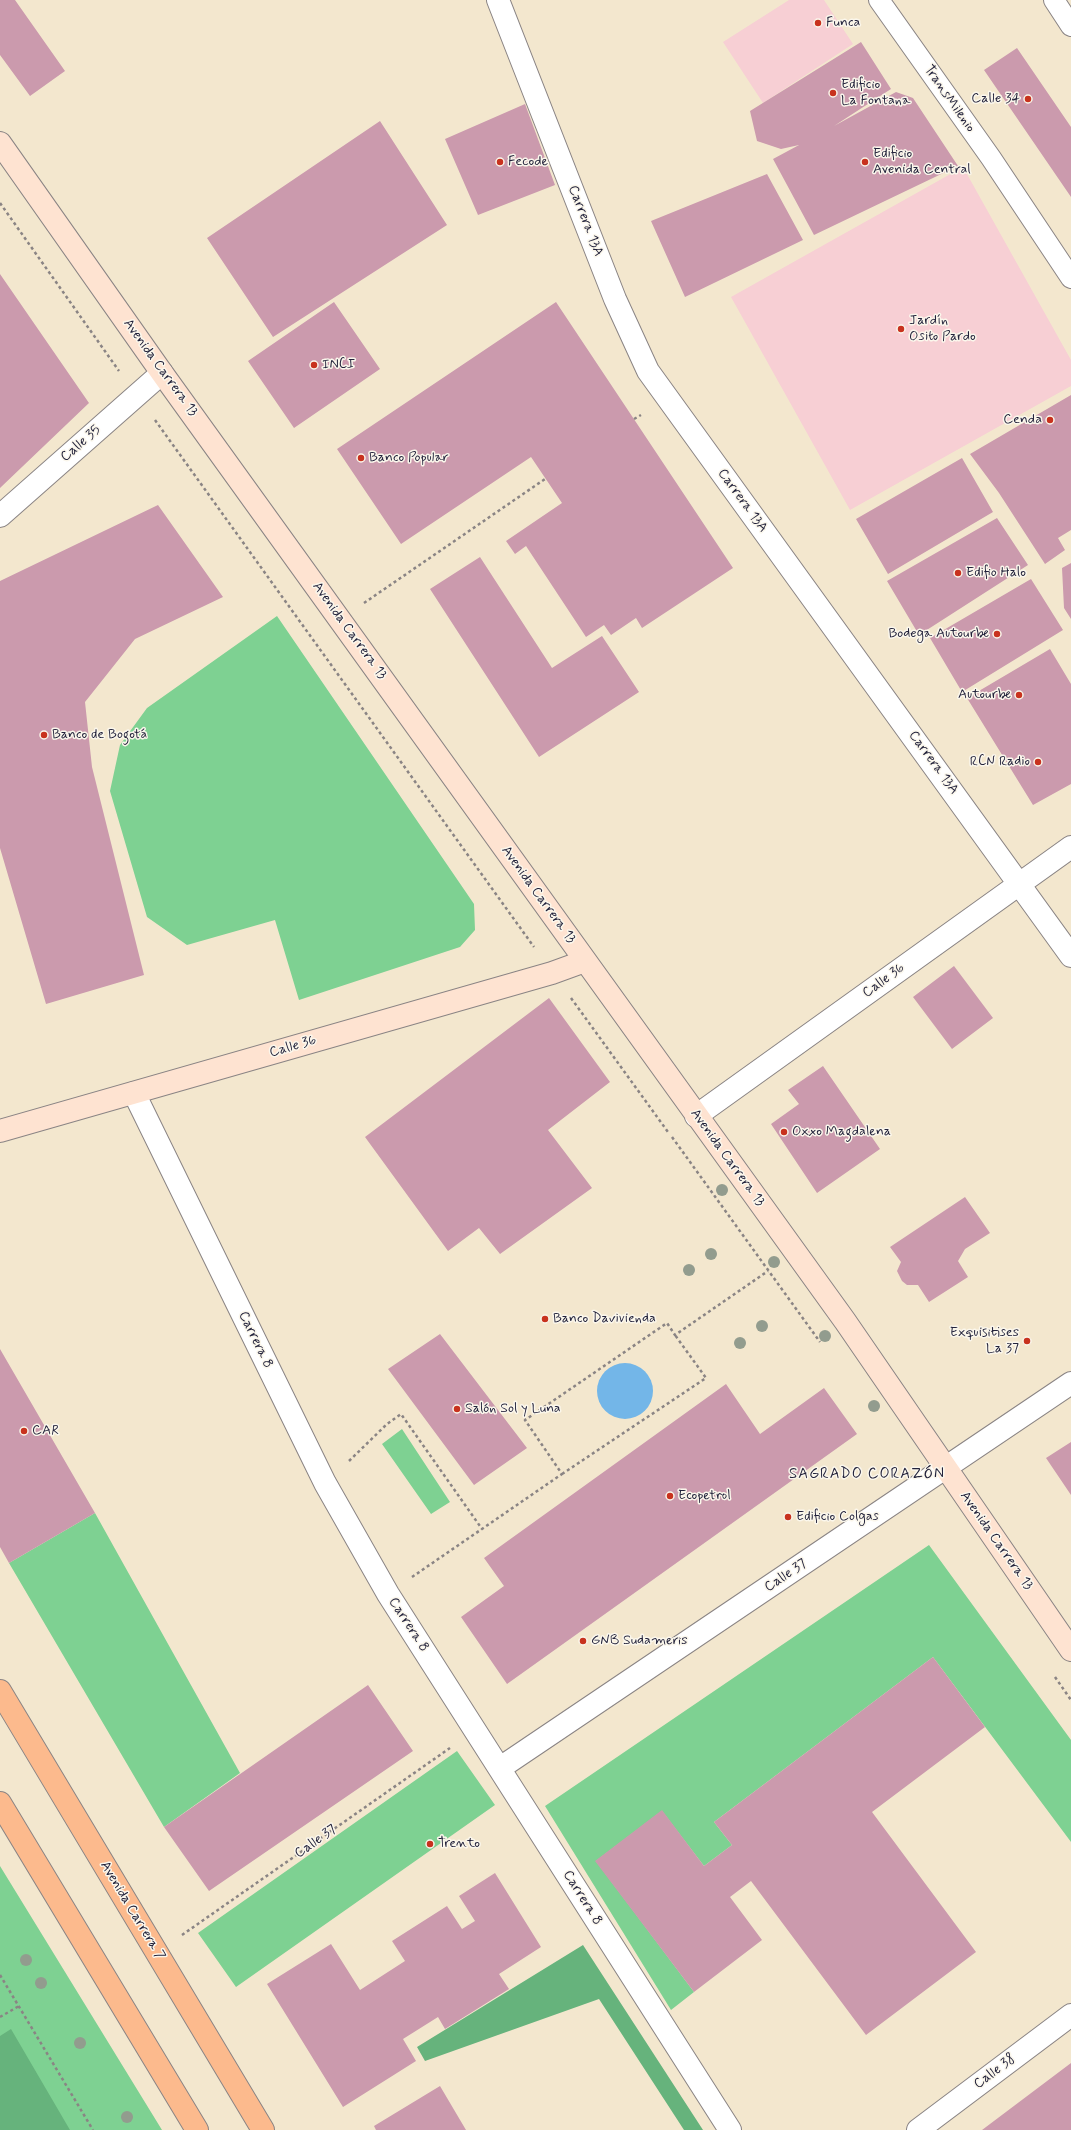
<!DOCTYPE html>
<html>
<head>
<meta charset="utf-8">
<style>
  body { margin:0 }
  canvas { display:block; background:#f3e7ce }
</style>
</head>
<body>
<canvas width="1071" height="2130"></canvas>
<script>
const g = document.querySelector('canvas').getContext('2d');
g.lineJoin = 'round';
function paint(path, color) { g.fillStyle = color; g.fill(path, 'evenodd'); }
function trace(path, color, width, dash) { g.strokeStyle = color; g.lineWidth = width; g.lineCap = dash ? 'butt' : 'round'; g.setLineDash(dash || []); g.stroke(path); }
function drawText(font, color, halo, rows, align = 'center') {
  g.font = font + ' Mynerve,sans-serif'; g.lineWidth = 3; g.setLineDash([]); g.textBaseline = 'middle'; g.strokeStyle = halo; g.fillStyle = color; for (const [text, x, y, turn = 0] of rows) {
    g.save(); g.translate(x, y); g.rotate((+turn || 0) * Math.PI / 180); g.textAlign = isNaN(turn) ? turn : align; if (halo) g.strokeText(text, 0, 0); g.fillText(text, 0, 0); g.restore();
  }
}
paint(new Path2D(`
  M789,0H824L853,44L763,103L723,42Z
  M963,167L1071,360V386L850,510L731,297Z`), '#f7cfd4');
paint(new Path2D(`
  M277,616L474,904L475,930L460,947L299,1000L275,920L187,945L147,917L110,791L120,745L147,708Z
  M402,1429L450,1502L431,1514L382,1444Z
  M95,1513L240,1773L164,1827L9,1563Z
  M929,1545L1071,1740V1842L933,1657L714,1822L732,1845L704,1866L662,1811L596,1861L694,1992L671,2010L545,1806Z
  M457,1751L495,1805L236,1987L198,1933Z
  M0,1866L162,2130H0Z`), '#7ed192');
paint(new Path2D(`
  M583,1945L703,2130H684L599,1999L425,2061L417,2047Z
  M11,2029L70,2130H0V2036Z`), '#66b37c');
paint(new Path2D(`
  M597 1391a28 28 0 1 1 56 0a28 28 0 1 1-56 0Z`), '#73b6e8');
paint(new Path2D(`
  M0,0H15L65,71L30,96L0,55Z
  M861,42L891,89L834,126L896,92L913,98L958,166L814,235L773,159L799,145L781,149L757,141L750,111Z
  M1017,48L1071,127V197L984,70Z
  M525,104L555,185L478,215L445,139Z
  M380,121L447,225L273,337L207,238Z
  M767,174L803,240L685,297L651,221Z
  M0,274L89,403L0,488Z
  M334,302L380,369L294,428L248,361Z
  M556,302L733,568L642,628L636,618L611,635L604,625L586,637L526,546L515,554L506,541L562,503L531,457L401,544L337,449Z
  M1071,395V530L1058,538L1065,550L1045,564L999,493L970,454Z
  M962,458L993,512L888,574L856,519Z
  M158,505L223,597L135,639L85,702L92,767L144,975L46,1004L0,848V581Z
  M997,518L1028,565L919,635L887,581Z
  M480,557L552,668L602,636L639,692L539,757L430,589Z
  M1071,563V619L1064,608L1062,568Z
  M1031,579L1063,630L962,692L930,638Z
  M1050,649L1071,684V784L1033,805L967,698Z
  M954,966L993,1018L952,1049L913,997Z
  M549,998L610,1082L548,1130L592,1188L500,1254L479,1228L448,1251L365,1137Z
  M823,1066L880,1149L817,1193L771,1124L799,1104L788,1090Z
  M965,1197L990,1233L965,1249L958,1261L968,1277L929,1302L918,1285H907L902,1281L897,1271L901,1262L890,1247Z
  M440,1334L527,1448L474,1485L388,1369Z
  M0,1349L95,1513L9,1563L0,1547Z
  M726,1384L760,1434L824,1388L857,1434L507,1684L461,1617L504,1586L484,1558Z
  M1071,1442V1495L1046,1458Z
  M933,1657L985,1727L872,1812L976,1952L866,2035L751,1881L730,1897L762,1940L694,1992L595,1861L662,1810L704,1866L732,1845L714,1822Z
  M368,1685L413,1751L209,1891L164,1827Z
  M495,1873L541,1947L499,1974L509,1989L445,2029L438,2017L403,2039L416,2061L343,2107L267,1984L331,1944L360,1990L405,1961L392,1941L447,1906L462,1929L475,1921L459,1896Z
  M1071,2063V2130H982Z
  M440,2086L466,2130H376L374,2126Z`), '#cb9aad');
const lane = new Path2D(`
  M879,0L991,158L1071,278
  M1054,0L1071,26`);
const street = new Path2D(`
  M498,0L615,299L648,371L1071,956
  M0,516L162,373
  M134,1093L325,1483L388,1594L730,2130
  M696,1116L1071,847
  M500,1768L1071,1383
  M918,2130L1071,2015`);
const secondary = new Path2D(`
  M0,143L162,373L845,1321L1071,1650
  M0,1131L552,973L585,961`);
const primary = new Path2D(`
  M0,1691L263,2130
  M0,1803L197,2130`);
trace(lane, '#8a8484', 22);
trace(street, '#8a8484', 24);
trace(secondary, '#8a8484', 24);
trace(primary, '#8a8484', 24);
trace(new Path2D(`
  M0,203L119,371
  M634,419L641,415
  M155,420L534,947
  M364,603L545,479
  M571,998L668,1132
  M672,1137L820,1342
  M349,1461L387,1424L401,1414L482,1529
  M562,1474L706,1378L675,1335
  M412,1577L562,1474L525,1420L667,1323L675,1335L768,1271
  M1055,1677L1071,1700
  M182,1935L450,1748
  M0,1975L93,2130
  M0,2017L19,2006`), '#8a8484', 2.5, [3, 3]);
trace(lane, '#fff', 20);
trace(street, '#fff', 22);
trace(secondary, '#fee3d1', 22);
trace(primary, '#fcba8d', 22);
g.fillStyle = '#929c8e';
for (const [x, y] of [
  [722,1190],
  [711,1254],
  [774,1262],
  [689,1270],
  [762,1326],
  [825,1336],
  [740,1343],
  [874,1406],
  [26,1960],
  [41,1983],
  [80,2043],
  [127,2117]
]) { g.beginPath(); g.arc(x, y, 6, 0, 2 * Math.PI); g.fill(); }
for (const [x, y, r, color] of [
  [818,23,4,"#c8321e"],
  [833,93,4,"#c8321e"],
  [1028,99,4,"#c8321e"],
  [500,162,4,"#c8321e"],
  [865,162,4,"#c8321e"],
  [901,329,4,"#c8321e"],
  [314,365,4,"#c8321e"],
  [1050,420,4,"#c8321e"],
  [361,458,4,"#c8321e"],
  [958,573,4,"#c8321e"],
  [997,634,4,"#c8321e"],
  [1019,695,4,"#c8321e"],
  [44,735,4,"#c8321e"],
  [1038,762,4,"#c8321e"],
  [784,1132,4,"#c8321e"],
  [545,1319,4,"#c8321e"],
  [1027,1341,4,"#c8321e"],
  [457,1409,4,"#c8321e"],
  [24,1431,4,"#c8321e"],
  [670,1496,4,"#c8321e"],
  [788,1517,4,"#c8321e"],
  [583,1641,4,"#c8321e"],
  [430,1844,4,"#c8321e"]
]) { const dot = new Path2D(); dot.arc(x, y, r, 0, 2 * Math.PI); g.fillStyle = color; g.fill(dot); trace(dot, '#fbf7ec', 1.5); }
drawText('14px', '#22223b', '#fbf7ec', [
  ["Funca",826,23],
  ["Edificio",841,85],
  ["La Fontana",841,101],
  ["Calle 34",1020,99,"right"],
  ["Edificio",873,154],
  ["Avenida Central",873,170],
  ["Fecode",508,162],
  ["Jardín",909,321],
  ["Osito Pardo",909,337],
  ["INCI",322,365],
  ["Cenda",1042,420,"right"],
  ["Banco Popular",369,458],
  ["Edifio Halo",966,573],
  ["Bodega Autourbe",989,634,"right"],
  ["Autourbe",1011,695,"right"],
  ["Banco de Bogotá",52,735],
  ["RCN Radio",1030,762,"right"],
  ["Oxxo Magdalena",792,1132],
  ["Banco Davivienda",553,1319],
  ["Exquisitises",1019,1333,"right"],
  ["La 37",1019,1349,"right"],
  ["Salón Sol y Luna",465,1409],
  ["CAR",32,1431],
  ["Ecopetrol",678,1496],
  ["Edificio Colgas",796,1517],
  ["GNB Sudameris",591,1641],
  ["Trento",438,1844]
], 'left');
drawText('14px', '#22223b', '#fbf7ec', [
  ["TransMilenio",949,99,55],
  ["Carrera 13A",585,221,69],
  ["Avenida Carrera 13",160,368,54],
  ["Calle 35",81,444,-41],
  ["Carrera 13A",742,501,54],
  ["Avenida Carrera 13",349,631,54],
  ["Carrera 13A",933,763,54],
  ["Avenida Carrera 13",538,895,54],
  ["Calle 36",884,981,-36],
  ["Calle 36",293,1047,-16],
  ["Avenida Carrera 13",727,1158,54],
  ["Carrera 8",255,1340,64],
  ["Avenida Carrera 13",996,1541,55],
  ["Calle 37",786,1576,-34],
  ["Carrera 8",408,1625,57],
  ["Calle 37",316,1842,-35],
  ["Carrera 8",582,1898,58],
  ["Avenida Carrera 7",132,1911,59],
  ["Calle 38",995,2072,-37]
]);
g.letterSpacing = '1px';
drawText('15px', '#22223b', '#fbf7ec', [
  ["SAGRADO CORAZÓN",867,1475]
]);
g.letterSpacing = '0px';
</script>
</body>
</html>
